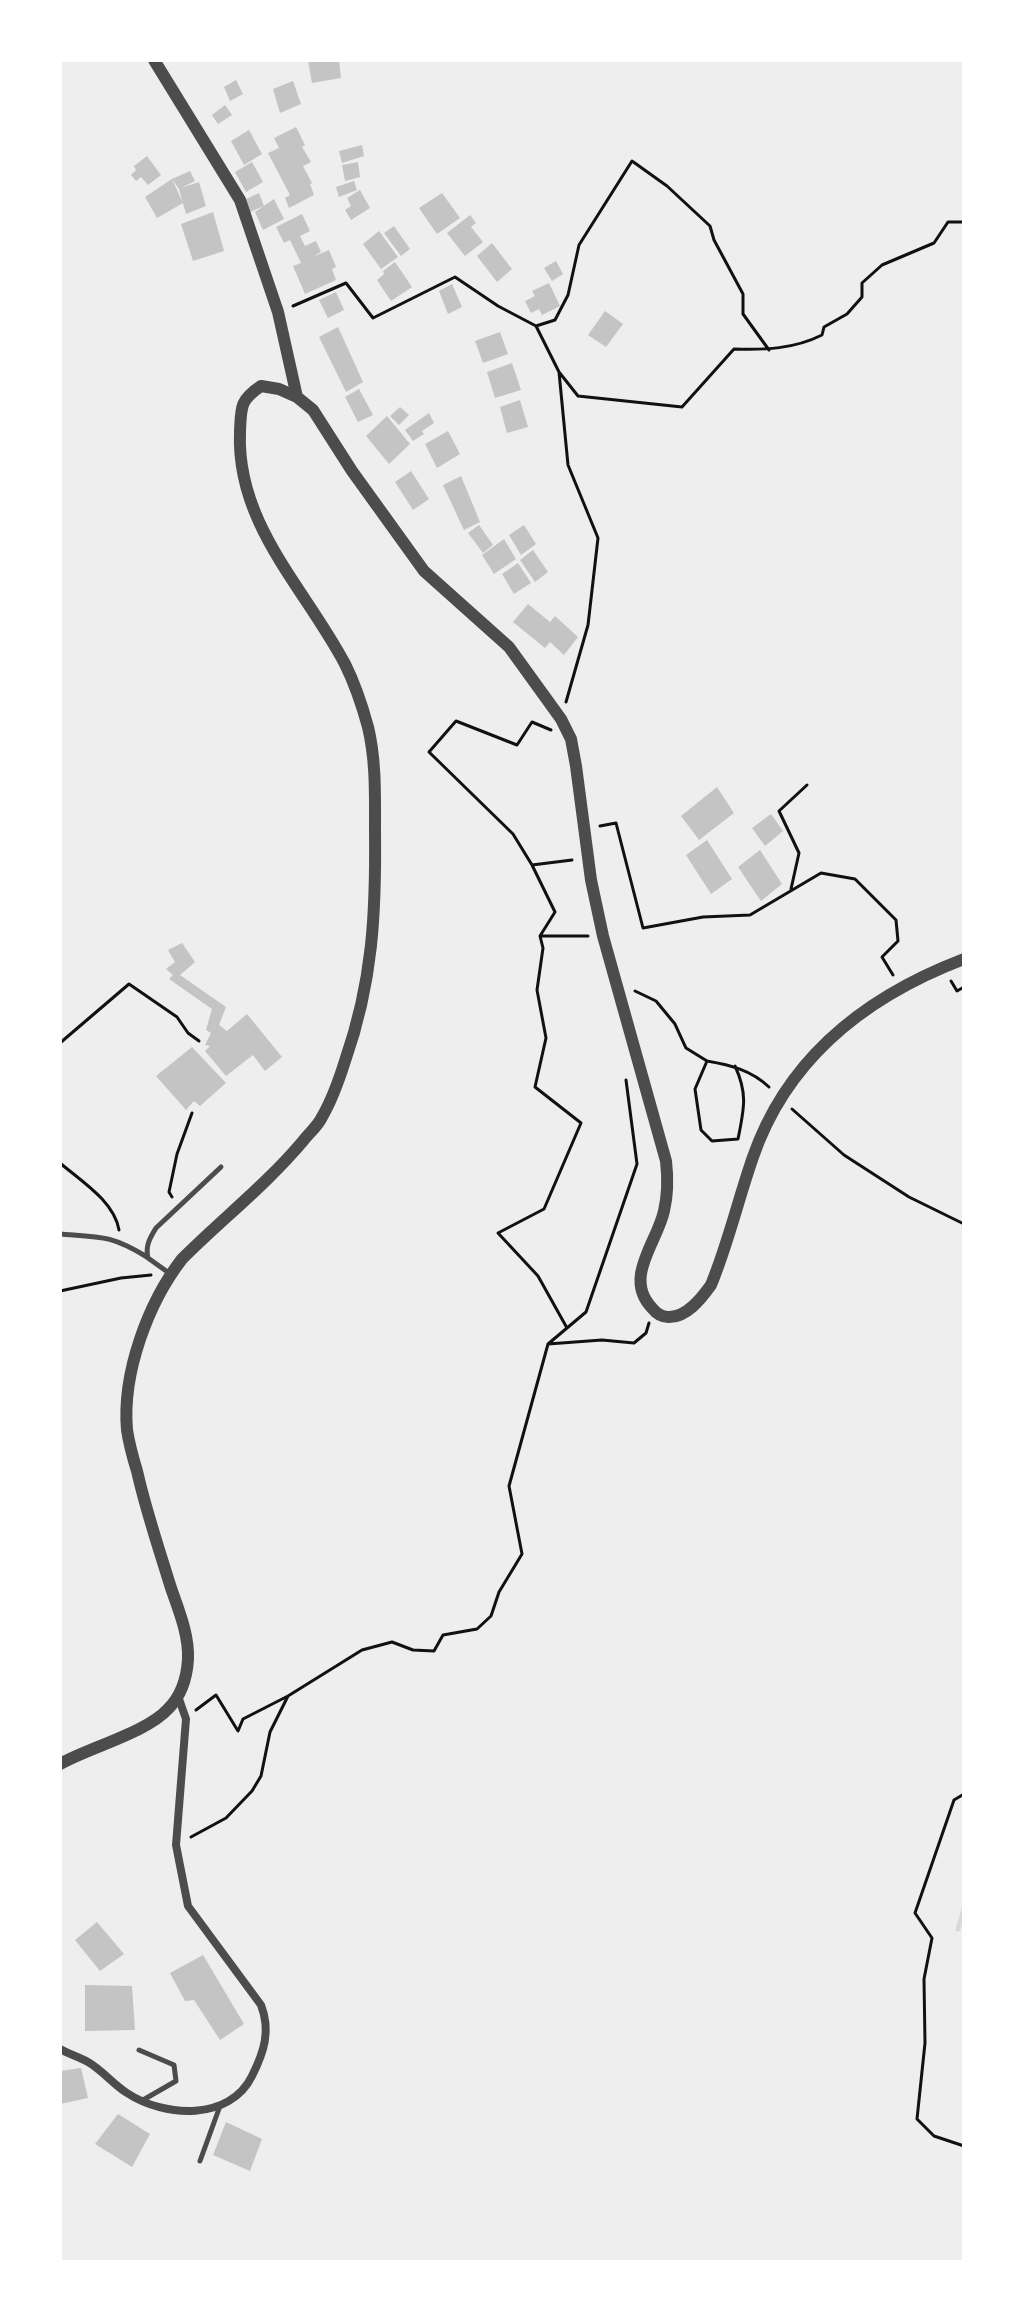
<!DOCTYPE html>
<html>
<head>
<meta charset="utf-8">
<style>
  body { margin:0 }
  #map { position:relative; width:1024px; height:2322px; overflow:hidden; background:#fff; font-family:"Asap Condensed",sans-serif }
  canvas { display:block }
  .frame { position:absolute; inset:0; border:62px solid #fff; pointer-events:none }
</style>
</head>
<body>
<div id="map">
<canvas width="1024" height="2322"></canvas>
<div class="frame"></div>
</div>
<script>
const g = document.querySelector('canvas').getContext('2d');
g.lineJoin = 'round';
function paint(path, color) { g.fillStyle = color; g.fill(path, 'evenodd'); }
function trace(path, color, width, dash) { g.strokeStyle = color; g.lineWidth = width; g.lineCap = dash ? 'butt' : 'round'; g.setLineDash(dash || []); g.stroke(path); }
paint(new Path2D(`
  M60,60H964V2262H60Z`), '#eee');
trace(new Path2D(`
  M958,1929L964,1909`), '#d9d9d9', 5);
paint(new Path2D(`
  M314,60H339L341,78L312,83L308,61Z
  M236,80L243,94L230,101L224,87Z
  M293,81L301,104L280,113L273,89Z
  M225,105L232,115L218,124L212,115Z
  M296,127L305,145L302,147L311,162L303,166L312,183L310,184L314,195L289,208L285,198L290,195L268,153L279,148L274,138Z
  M249,130L262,154L244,165L231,141Z
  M362,145L364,156L342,163L339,151Z
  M147,156L161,175L148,185L141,177L136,181L131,175L136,170L134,166Z
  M252,162L263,182L246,192L235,172Z
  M358,162L360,177L345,181L342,165Z
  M190,171L195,181L181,188L199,182L206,206L186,214L179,189L172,179Z
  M172,179L183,203L157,218L145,197Z
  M354,181L357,190L339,197L336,187Z
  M360,190L370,208L351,220L345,210L351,206L347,198Z
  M259,193L264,206L250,212L244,200Z
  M442,193L460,218L437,234L419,208Z
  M274,199L284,219L263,230L255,212Z
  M213,212L224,251L193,261L181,224Z
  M302,214L310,231L300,236L305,246L316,241L321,252L313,257L329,250L336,267L332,269L336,280L305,294L293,266L301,263L290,240L284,243L276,227Z
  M470,215L476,223L471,227L483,242L465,256L447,233Z
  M394,226L410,249L401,256L384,233Z
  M379,231L398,257L381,269L363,244Z
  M492,243L512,269L497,282L477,256Z
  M556,261L563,274L552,281L544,268Z
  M395,262L412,287L391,301L377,280L384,274L383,271Z
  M549,283L560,306L542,315L539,309L531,313L525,301L535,296L532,291Z
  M452,284L462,307L448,314L439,291Z
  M336,292L344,310L328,318L319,300Z
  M605,311L623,324L606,347L588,335Z
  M338,327L363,382L346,392L319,337Z
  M500,332L508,354L483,363L475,341Z
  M512,363L521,390L495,398L487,372Z
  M359,389L373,415L358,422L345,397Z
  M520,400L528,427L507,433L500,407Z
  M400,407L409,415L399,425L390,416Z
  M429,413L434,423L422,431L424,434L413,441L405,430Z
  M387,416L410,444L389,464L366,436Z
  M448,431L460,454L437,468L425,444Z
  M411,471L429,499L413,510L395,482Z
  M461,476L480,522L464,530L443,485Z
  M479,525L493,545L483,553L468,533Z
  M524,525L536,544L521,555L509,535Z
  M504,539L516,559L494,574L482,555Z
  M533,550L548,572L535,582L520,560Z
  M518,563L531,583L514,594L502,574Z
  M528,604L550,622L555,616L578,637L564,655L550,642L545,648L513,622Z
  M717,787L734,813L699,840L681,816Z
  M771,814L783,831L765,846L752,828Z
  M707,840L732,879L711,894L686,855Z
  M760,850L782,884L761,901L738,867Z
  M182,943L195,962L180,975L226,1007L219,1025L227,1031L247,1014L282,1057L265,1071L253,1055L226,1076L205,1051L210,1046L205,1045L211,1033L206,1030L212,1009L169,979L173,975L166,969L175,962L168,950Z
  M192,1047L226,1083L200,1106L194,1101L186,1110L156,1076Z
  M97,1922L124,1954L100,1971L75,1940Z
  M203,1955L244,2024L220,2040L194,2000L185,2001L170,1973Z
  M85,1985L132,1986L135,2030L85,2031Z
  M81,2068L88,2098L60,2104V2071Z
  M118,2114L150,2134L132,2167L95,2144Z
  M226,2122L262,2139L250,2171L213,2155Z`), '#c4c4c4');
trace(new Path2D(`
  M293,306L346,283L373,318L455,277L498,306L536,326L559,372L578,396L682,407L734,349C765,350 794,349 822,335L824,327L847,314L862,297V283L882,265L934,243L948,222H964
  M536,326L555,320L568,295L579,245L632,161L667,186L710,226L714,240L743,294V314L769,350
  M559,372L568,465L598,538L588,625L566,702
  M551,730L532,722L517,745L456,721L429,752L513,834L532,865L555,912L540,936L543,948L537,990L546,1038L535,1087L581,1123L544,1209L498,1233L538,1276L567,1328
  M600,826L616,823L643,928L703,917L750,915L821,873L855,879L896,920L898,941L882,957L893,975
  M532,865L572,860
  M791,889L799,853L779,811L807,785
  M540,936H588
  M951,981L957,991L964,987
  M635,991L656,1001L675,1024L686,1048L707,1061
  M60,1043L129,984L177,1017L188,1033L199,1041
  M735,1066C748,1094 744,1109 738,1139L712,1141L701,1130L695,1089L707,1061C730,1065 751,1070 769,1087
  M792,1109L844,1155L909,1197L964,1224
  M60,1163C81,1181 114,1201 119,1230
  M172,1197L169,1192L177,1154L192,1113
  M60,1291L121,1278L151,1275
  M548,1344L602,1340L634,1343L646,1333L649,1323
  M196,1710L216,1695L238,1731L243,1719L288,1696
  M964,1794L954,1800L915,1913L932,1938L924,1979L925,2043L917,2119L934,2136L964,2146
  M191,1837L226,1818L252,1791L261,1776L270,1732L288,1696L362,1650L392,1642L413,1650L434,1651L443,1635L477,1629L491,1616L499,1592L522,1554L509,1486L548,1344L586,1312L637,1164L626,1080`), '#111', 3);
trace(new Path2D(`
  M60,1234C101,1237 111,1235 147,1257
  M169,1273L148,1258C145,1246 150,1238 156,1228L221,1167
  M139,2050L174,2065L176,2081L143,2100
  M200,2161L220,2106`), '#4c4c4c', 5);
trace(new Path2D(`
  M60,2049C69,2054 79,2057 88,2062C102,2070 113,2084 127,2093C165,2118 230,2121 252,2076C264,2052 271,2031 261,2005L188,1906L176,1845L186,1719L178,1696`), '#4c4c4c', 8);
trace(new Path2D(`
  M154,60L240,200L278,312L297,397
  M60,1764C90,1747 146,1733 168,1709C181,1696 187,1677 188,1659C189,1635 179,1611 171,1588C159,1549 146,1511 137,1471C133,1458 129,1443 127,1430C122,1373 148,1303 182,1259C222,1219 267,1184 303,1141C309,1133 318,1126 322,1117C332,1100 339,1080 345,1061C373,981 376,913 375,829C375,795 376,760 368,727C362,705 355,684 345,664C305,588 236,524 240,432C241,407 240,400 261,386L279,389L297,397L313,410L352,471L424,571L509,647L561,719L571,739L576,766L591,880L603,936L666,1161C668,1178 668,1194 664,1211C657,1243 623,1278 652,1308C656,1313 661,1317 668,1317C686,1318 701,1299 711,1285C728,1244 738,1200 753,1157C788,1056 867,996 964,959`), '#4c4c4c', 12);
</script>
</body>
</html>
